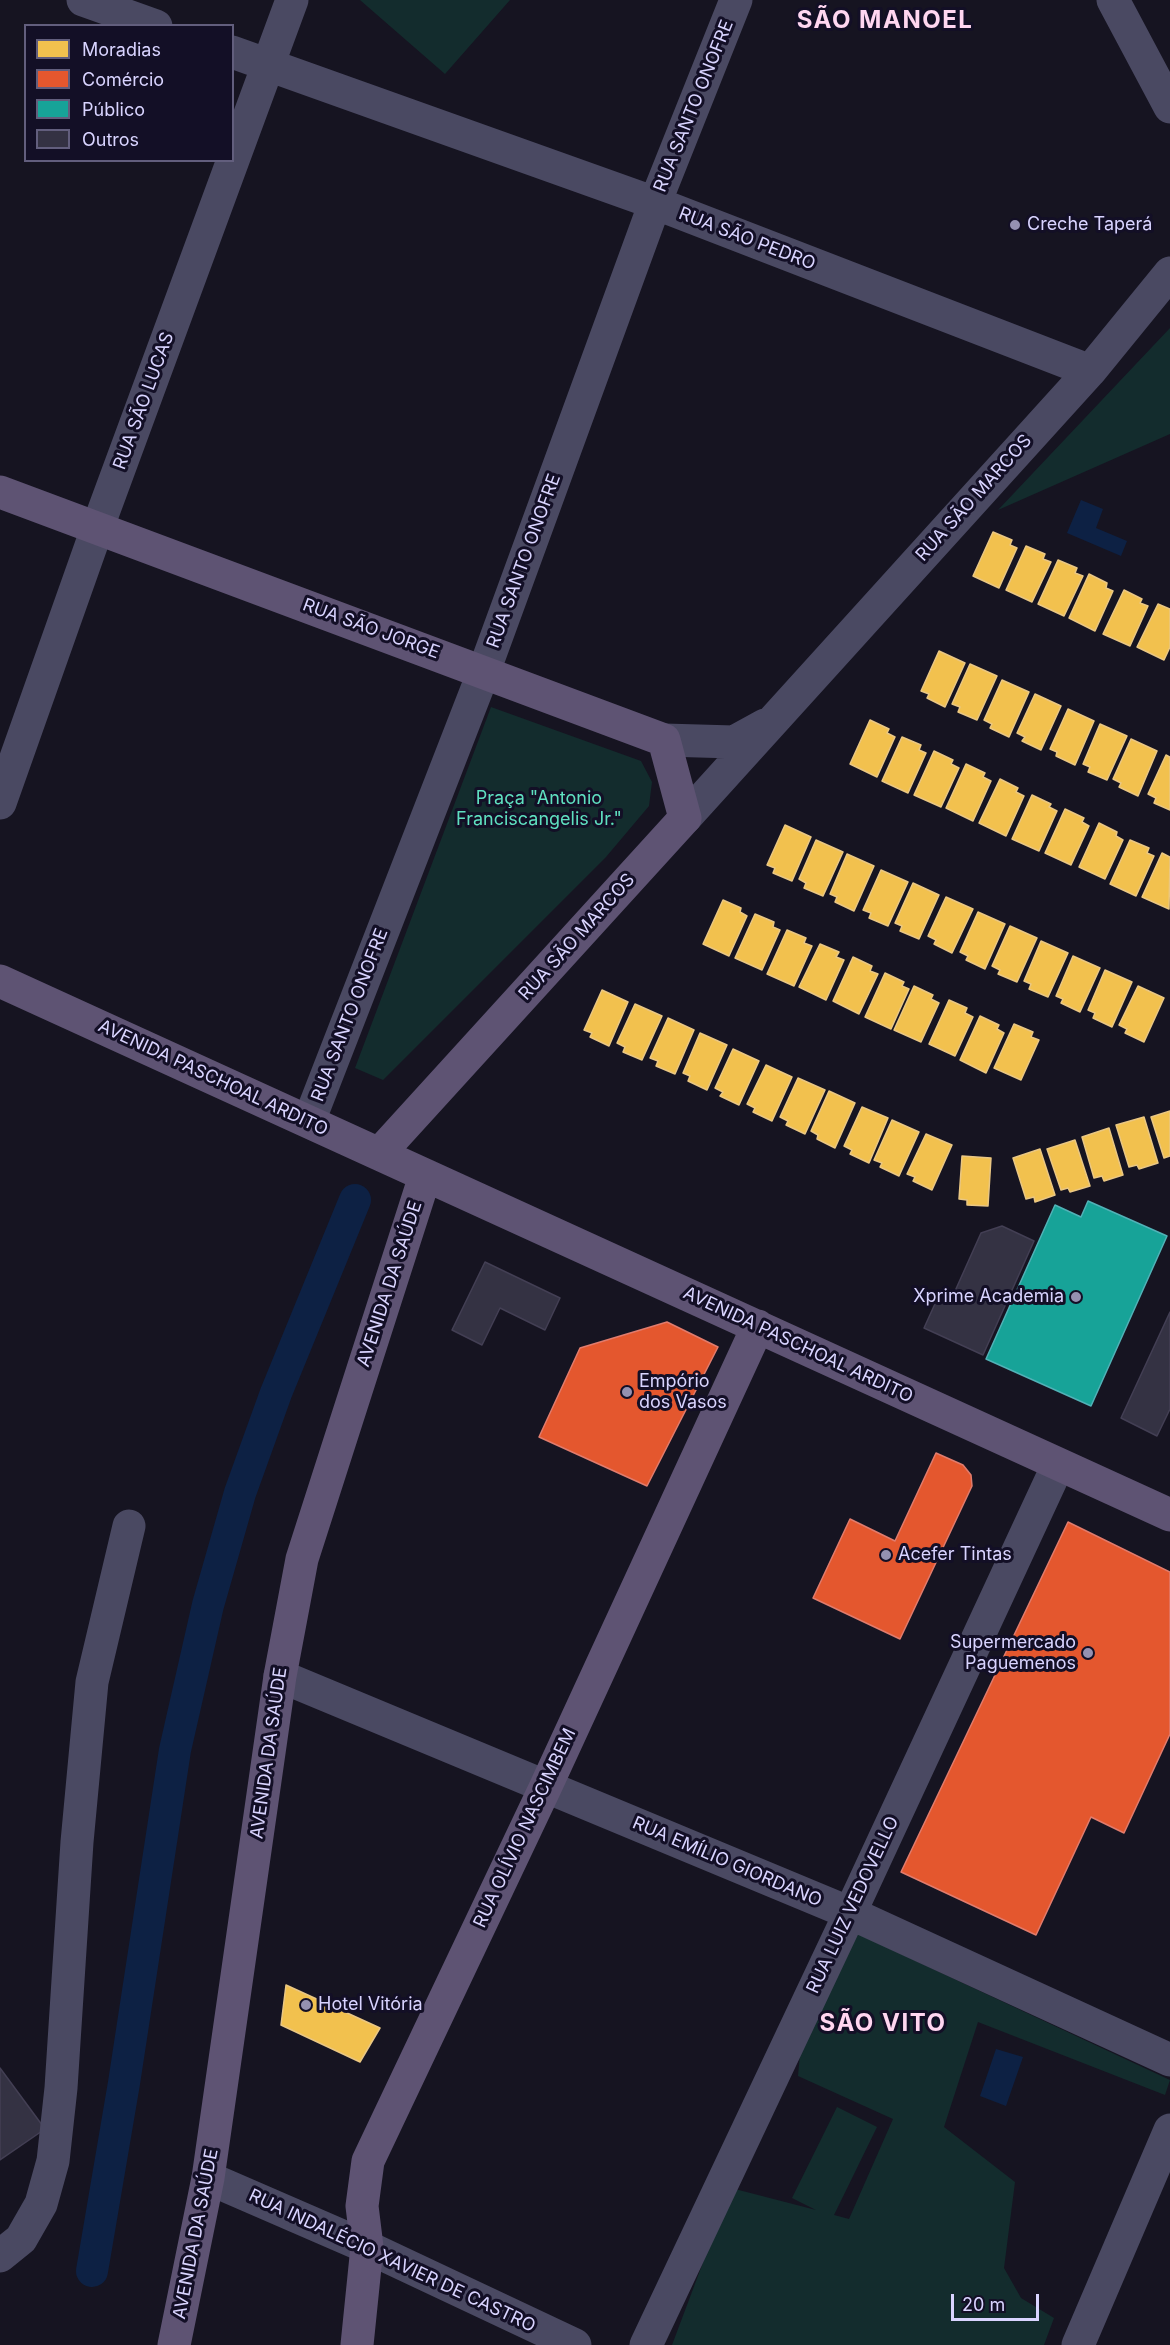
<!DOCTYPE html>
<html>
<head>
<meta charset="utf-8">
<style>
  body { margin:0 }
  #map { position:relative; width:1170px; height:2345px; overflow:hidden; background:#161421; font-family:Inter,sans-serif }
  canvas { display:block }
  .legend { position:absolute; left:24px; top:24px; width:210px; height:138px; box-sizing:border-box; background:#130f26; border:2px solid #625e7d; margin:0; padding:8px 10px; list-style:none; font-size:18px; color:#d9d4ff }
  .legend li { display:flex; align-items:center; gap:12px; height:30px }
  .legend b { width:30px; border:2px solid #625e7d }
  .scale { position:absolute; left:951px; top:2294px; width:88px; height:27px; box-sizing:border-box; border:3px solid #d9d4ff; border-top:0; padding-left:8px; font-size:18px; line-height:21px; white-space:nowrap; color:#d9d4ff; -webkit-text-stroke:4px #130f26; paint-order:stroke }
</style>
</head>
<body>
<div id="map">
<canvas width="1170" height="2345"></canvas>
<ul class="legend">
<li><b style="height:16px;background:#f2c14e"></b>Moradias</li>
<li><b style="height:16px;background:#e4572e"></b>Comércio</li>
<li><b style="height:16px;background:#17a398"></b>Público</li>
<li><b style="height:16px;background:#343243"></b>Outros</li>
</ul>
<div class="scale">20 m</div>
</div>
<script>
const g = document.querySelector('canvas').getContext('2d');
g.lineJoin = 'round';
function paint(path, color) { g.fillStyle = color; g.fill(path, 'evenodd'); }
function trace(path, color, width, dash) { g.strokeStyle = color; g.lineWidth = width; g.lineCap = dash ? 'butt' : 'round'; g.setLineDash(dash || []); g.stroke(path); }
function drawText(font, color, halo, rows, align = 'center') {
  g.font = font + ' Inter,sans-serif'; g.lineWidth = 6; g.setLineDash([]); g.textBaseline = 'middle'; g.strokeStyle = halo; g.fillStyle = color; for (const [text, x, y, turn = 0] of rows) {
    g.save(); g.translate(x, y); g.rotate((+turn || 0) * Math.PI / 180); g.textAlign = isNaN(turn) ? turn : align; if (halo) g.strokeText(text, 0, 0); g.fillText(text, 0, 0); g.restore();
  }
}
paint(new Path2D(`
  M360,0H510L445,74Z
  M1170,328V434L998,510Z
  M491,707L641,761L652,782L649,806L606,857L383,1080L355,1068Z
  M856,1933L1170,2080L1165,2095L978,2022L944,2127L1015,2182L1004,2268L1021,2298L1054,2318L1044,2345H672L731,2188L816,2210L792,2198L837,2107L877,2127L834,2215L849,2219L893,2119L798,2076L800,2054Z`), '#132c2d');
paint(new Path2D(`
  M1081,500L1103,509L1096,528L1127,541L1121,556L1067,533Z
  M996,2049L1023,2057L1006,2106L980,2096Z`), '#0d2144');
const homes = new Path2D(`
  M993,532L1012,540L1010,545L1017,548L999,588L973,576Z
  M1026,546L1045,554L1043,559L1051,562L1032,602L1006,590Z
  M1058,560L1077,568L1075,573L1083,576L1064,616L1038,604Z
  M1089,574L1107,583L1106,588L1113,591L1095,631L1069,618Z
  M1124,590L1142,599L1140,603L1148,606L1130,646L1103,634Z
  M1158,604L1170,609V647L1164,660L1137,647Z
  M939,651L965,663L945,707L927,698L929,694L921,691Z
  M970,664L997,676L977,720L958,712L960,707L952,704Z
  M1002,680L1029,692L1009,737L990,728L992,724L984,720Z
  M1035,694L1061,706L1041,750L1022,741L1025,737L1017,733Z
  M1068,709L1094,721L1075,765L1056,756L1057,752L1050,749Z
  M870,720L889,729L887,733L895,737L877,777L850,764Z
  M1100,724L1127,736L1107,780L1088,772L1090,767L1083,764Z
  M902,737L921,745L919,750L926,753L908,793L882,781Z
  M1131,739L1157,751L1138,796L1119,787L1121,783L1113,779Z
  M934,751L953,760L951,764L959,768L941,807L914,795Z
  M1166,755L1170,757V810L1154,803L1156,798L1148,794Z
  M966,764L985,773L983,777L991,781L973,821L946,808Z
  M1000,779L1018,788L1016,792L1024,796L1006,836L979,823Z
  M1032,795L1051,804L1049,807L1057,811L1039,851L1012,839Z
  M1065,809L1084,818L1082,822L1089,826L1071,865L1045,853Z
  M1099,823L1117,832L1116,836L1123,840L1105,879L1079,867Z
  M785,825L811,837L792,881L773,873L775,868L767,865Z
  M816,840L843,852L823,896L804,888L806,883L799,879Z
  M1130,840L1149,848L1147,853L1154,856L1136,896L1110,884Z
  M1162,853L1170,857L1169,909L1142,897Z
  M847,854L874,866L854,911L835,902L837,897L830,894Z
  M881,870L908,882L888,926L869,918L871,913L863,910Z
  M913,883L939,895L919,939L900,931L902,926L895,923Z
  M946,897L973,909L952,953L934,944L936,940L928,936Z
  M723,900L741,908L740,912L747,916L729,956L703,944Z
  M978,912L1005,924L985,969L966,960L968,956L960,952Z
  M755,914L774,922L773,927L780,930L762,970L735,958Z
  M1010,926L1037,938L1017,982L998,974L1000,970L992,966Z
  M787,930L806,938L804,943L812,946L794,986L767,974Z
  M1041,941L1068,953L1048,997L1029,989L1031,984L1024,981Z
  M820,944L839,952L836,957L844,960L826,1000L799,987Z
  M1073,956L1100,968L1080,1012L1061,1003L1063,999L1056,996Z
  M853,957L872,966L870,971L878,974L859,1014L833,1001Z
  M1105,970L1132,982L1112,1027L1093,1018L1095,1013L1088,1010Z
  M885,973L904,982L902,986L909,989L891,1029L865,1017Z
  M914,986L933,995L931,999L939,1003L921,1042L894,1030Z
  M1138,986L1164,998L1144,1042L1125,1033L1127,1029L1119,1025Z
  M602,990L628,1002L609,1046L590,1037L592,1033L584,1030Z
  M949,1000L967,1008L965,1013L973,1017L955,1056L929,1044Z
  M635,1004L662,1016L642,1060L623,1052L625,1047L617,1043Z
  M980,1016L999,1025L997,1029L1004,1033L986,1073L960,1060Z
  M668,1018L694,1030L675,1074L656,1066L658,1061L650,1058Z
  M1014,1024L1033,1032L1031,1037L1039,1040L1021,1080L994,1068Z
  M700,1033L727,1045L707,1090L688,1081L690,1076L683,1073Z
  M733,1049L759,1061L739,1105L720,1096L723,1092L715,1088Z
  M766,1065L792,1077L772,1121L753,1112L755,1108L747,1104Z
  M798,1078L825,1090L805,1134L786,1125L788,1121L780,1117Z
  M829,1091L855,1103L835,1148L817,1139L818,1135L811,1131Z
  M862,1107L888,1118L869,1163L850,1154L852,1150L844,1146Z
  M1170,1111V1156L1164,1158L1151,1117Z
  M1144,1117L1158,1163L1139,1169L1137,1165L1129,1167L1116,1125Z
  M892,1120L919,1132L899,1176L880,1167L882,1163L874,1160Z
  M1109,1128L1123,1175L1104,1181L1102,1176L1094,1178L1082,1137Z
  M926,1134L952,1145L932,1190L913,1181L915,1177L907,1174Z
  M1075,1140L1090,1186L1070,1192L1068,1188L1061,1190L1047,1149Z
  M1040,1149L1055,1195L1035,1202L1034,1197L1026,1199L1013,1158Z
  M962,1156L991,1158L988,1206L967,1205V1200L959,1199Z
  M286,1985L380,2028L360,2062L281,2025Z`);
paint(homes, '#f2c14e');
trace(homes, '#eac783', 1.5);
const shops = new Path2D(`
  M667,1322L718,1347L647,1486L539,1437L580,1348Z
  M936,1453L963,1465L971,1475L972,1486L900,1639L813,1598L850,1519L895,1541Z
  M1068,1522L1170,1572V1734L1124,1833L1091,1817L1036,1935L901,1872Z`);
paint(shops, '#e4572e');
trace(shops, '#e17c6d', 1.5);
const public = new Path2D(`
  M1088,1201L1167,1236L1091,1406L986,1359L1055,1205L1081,1217Z`);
paint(public, '#17a398');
trace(public, '#51b2b7', 1.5);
trace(new Path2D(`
  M92,2271L124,2083L175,1750L208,1605L240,1493L276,1393L355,1200`), '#0d2144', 32);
const building = new Path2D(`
  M1002,1226L1034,1241L983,1355L924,1328L939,1295L951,1300L981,1233Z
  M485,1262L560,1298L545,1330L500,1308L482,1345L452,1330Z
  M1170,1312V1409L1157,1436L1121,1418Z
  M0,2068L45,2129L0,2160Z`);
paint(building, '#343243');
trace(building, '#433f54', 1.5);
trace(new Path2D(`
  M83,0L156,26
  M1113,0L1170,107
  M232,52L655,203L1090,371
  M664,740L734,742L765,725
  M0,803L97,529L292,0
  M685,818L1090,371L1170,273
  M309,1121L484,671L655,203L736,0
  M280,1676L850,1913L1170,2060
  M208,2178L367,2247L575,2345
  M0,2256L21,2239L41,2204L53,2161L61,2088L77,1842L92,1682L129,1526
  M646,2345L850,1913L1058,1465
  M1078,2345L1170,2130`), '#4a4962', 33);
trace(new Path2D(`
  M0,492L664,740L685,818L379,1154
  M0,981L1170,1515
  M174,2345L208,2178L280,1676L302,1559L425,1176
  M357,2345L367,2247L362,2206L368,2161L546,1786L758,1326`), '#5e5373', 33);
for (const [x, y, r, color] of [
  [1015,225,6,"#9591b1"],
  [1076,1297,6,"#9591b1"],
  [627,1392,6,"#9591b1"],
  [886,1555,6,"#9591b1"],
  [1088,1653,6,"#9591b1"],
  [306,2005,6,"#9591b1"]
]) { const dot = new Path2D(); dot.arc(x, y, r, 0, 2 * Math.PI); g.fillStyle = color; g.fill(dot); trace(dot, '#130f26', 2); }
drawText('18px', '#d9d4ff', '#130f26', [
  ["RUA SANTO ONOFRE",694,106,-68],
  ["RUA SÃO PEDRO",747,239,21],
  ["RUA SÃO LUCAS",144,401,-70],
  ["RUA SÃO MARCOS",974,498,-48],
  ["RUA SANTO ONOFRE",524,561,-70],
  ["RUA SÃO JORGE",371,629,20],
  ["RUA SÃO MARCOS",577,937,-48],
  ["RUA SANTO ONOFRE",350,1015,-69],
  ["AVENIDA PASCHOAL ARDITO",213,1078,25],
  ["AVENIDA DA SAÚDE",390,1284,-72],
  ["AVENIDA PASCHOAL ARDITO",798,1345,25],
  ["AVENIDA DA SAÚDE",269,1753,-82],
  ["RUA OLÍVIO NASCIMBEM",525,1828,-65],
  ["RUA EMÍLIO GIORDANO",727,1862,23],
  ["RUA LUIZ VEDOVELLO",853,1905,-65],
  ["AVENIDA DA SAÚDE",196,2234,-79],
  ["RUA INDALÉCIO XAVIER DE CASTRO",392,2261,25]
]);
drawText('18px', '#d9d4ff', '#130f26', [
  ["Creche Taperá",1027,225],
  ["Xprime Academia",1064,1297,"right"],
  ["Empório",639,1382],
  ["dos Vasos",639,1403],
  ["Acefer Tintas",898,1555],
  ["Supermercado",1076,1643,"right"],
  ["Paguemenos",1076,1664,"right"],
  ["Hotel Vitória",318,2005]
], 'left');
drawText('18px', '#5fe0c0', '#130f26', [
  ["Praça \"Antonio",539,799],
  ["Franciscangelis Jr.\"",539,820]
]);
g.letterSpacing = '1.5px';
drawText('bold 24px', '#ffd6f0', '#130f26', [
  ["SÃO MANOEL",885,21],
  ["SÃO VITO",883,2024]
]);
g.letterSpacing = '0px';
</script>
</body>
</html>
